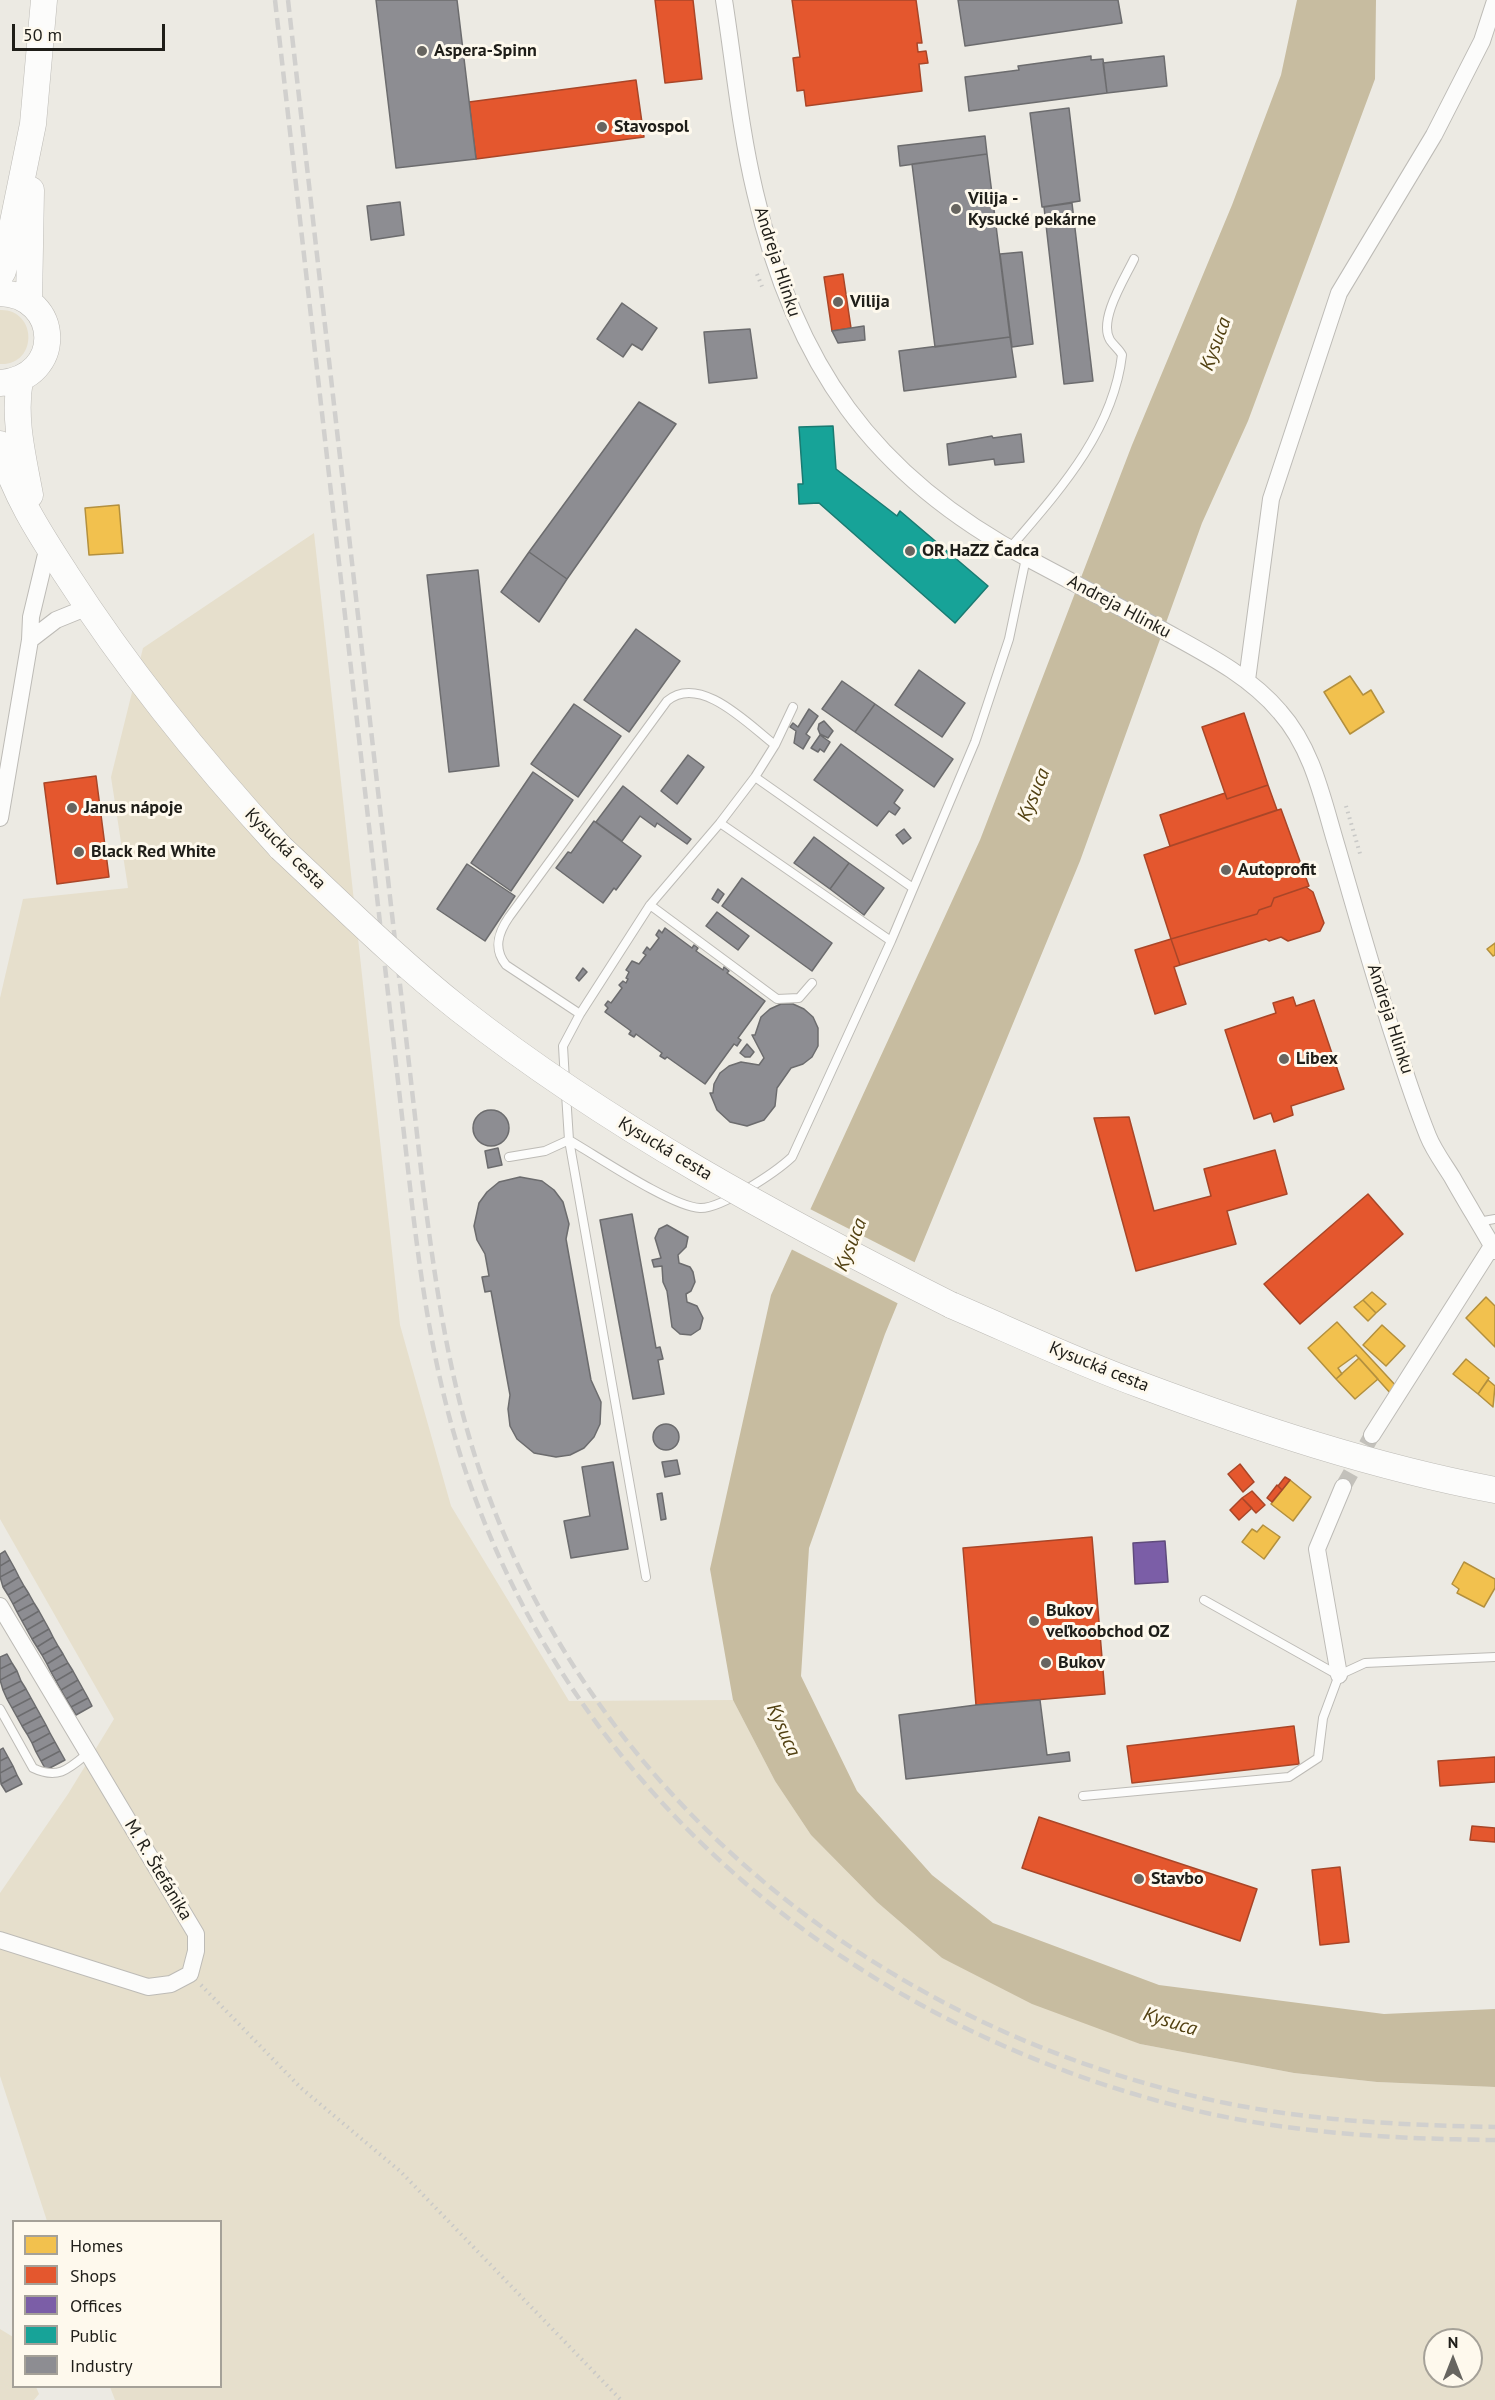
<!DOCTYPE html>
<html>
<head>
<meta charset="utf-8">
<style>
  body { margin:0 }
  #map { position:relative; width:1495px; height:2400px; overflow:hidden; background:#eceae3; font-family:"PT Sans",sans-serif }
  canvas { display:block }
  .legend { position:absolute; left:12px; top:2220px; width:210px; height:168px; box-sizing:border-box; background:#fef9ed; border:2px solid #a5a198; margin:0; padding:8px 10px; list-style:none; font-size:18px; color:#1f1e19 }
  .legend li { display:flex; align-items:center; gap:12px; height:30px }
  .legend b { width:30px; border:2px solid #a5a198 }
  .north { position:absolute; left:1423px; top:2328px; width:60px; height:60px; box-sizing:border-box; background:#fef9ed; border:2px solid #a5a198; border-radius:50%; rotate:0deg; font-size:16px; font-weight:700; line-height:24px; text-align:center; color:#1f1e19 }
  .north::after { content:''; display:block; margin:auto; width:21px; height:27px; background:#676560; clip-path:polygon(50% 0,100% 100%,50% 72%,0 100%) }
  .scale { position:absolute; left:12px; top:24px; width:153px; height:27px; box-sizing:border-box; border:3px solid #1f1e19; border-top:0; padding-left:8px; font-size:18px; line-height:21px; white-space:nowrap; color:#1f1e19; -webkit-text-stroke:4px #fef9ed; paint-order:stroke }
</style>
</head>
<body>
<div id="map">
<canvas width="1495" height="2400"></canvas>
<ul class="legend">
<li><b style="height:16px;background:#f2c14e"></b>Homes</li>
<li><b style="height:16px;background:#e4572e"></b>Shops</li>
<li><b style="height:16px;background:#7b5ea7"></b>Offices</li>
<li><b style="height:16px;background:#17a398"></b>Public</li>
<li><b style="height:16px;background:#8d8d92"></b>Industry</li>
</ul>
<div class="north">N</div>
<div class="scale">50 m</div>
</div>
<script>
const g = document.querySelector('canvas').getContext('2d');
g.lineJoin = 'round';
function paint(path, color) { g.fillStyle = color; g.fill(path, 'evenodd'); }
function trace(path, color, width, dash) { g.strokeStyle = color; g.lineWidth = width; g.lineCap = dash ? 'butt' : 'round'; g.setLineDash(dash || []); g.stroke(path); }
function drawText(font, color, halo, rows, align = 'center') {
  g.font = font + ' "PT Sans",sans-serif'; g.lineWidth = 6; g.setLineDash([]); g.textBaseline = 'middle'; g.strokeStyle = halo; g.fillStyle = color; for (const [text, x, y, turn = 0] of rows) {
    g.save(); g.translate(x, y); g.rotate((+turn || 0) * Math.PI / 180); g.textAlign = isNaN(turn) ? turn : align; if (halo) g.strokeText(text, 0, 0); g.fillText(text, 0, 0); g.restore();
  }
}
paint(new Path2D(`
  M0,310C38,309 38,366 0,364Z
  M314,533L400,1325L451,1506L569,1701L733,1700L775,1781L811,1835L877,1902L942,1958L1140,2044L1294,2073L1377,2082L1495,2087V2400H115L110,2387L220,2386V2222L47,2221L0,2076V1893L68,1794L114,1719L0,1519V998L23,899L128,888L111,777L143,648ZM1435,2340H1471V2376H1435Z
  M0,2329L13,2337L14,2386L36,2387L39,2394L34,2400H0Z`), '#e6dfcc');
paint(new Path2D(`
  M1297,0H1376L1375,79L1248,421L1202,523L1080,861L885,1334L809,1548L801,1676L857,1791L932,1875L993,1923L1159,1985L1384,2014L1495,2009V2087L1377,2082L1294,2073L1140,2044L1032,2004L942,1958L877,1902L811,1835L775,1781L733,1700L710,1569L771,1295L980,840L1132,445L1232,205L1281,75Z`), '#c7bca0');
paint(new Path2D(`
  M808,1208L918,1264L901,1305L789,1248Z`), '#eceae3');
const homes = new Path2D(`
  M119,505L123,553L89,555L85,508Z
  M1350,676L1363,695L1371,690L1384,712L1350,734L1324,692Z
  M1495,943V955L1493,956L1487,949Z
  M1372,1292L1386,1304L1376,1313L1363,1300Z
  M1486,1297L1495,1306V1347L1466,1318Z
  M1363,1300L1376,1313L1368,1321L1354,1307Z
  M1337,1322L1397,1387L1392,1395L1356,1355L1338,1368L1342,1374L1336,1379L1308,1348Z
  M1382,1325L1405,1346L1386,1366L1363,1345Z
  M1359,1358L1378,1379L1355,1399L1336,1379Z
  M1466,1359L1489,1378L1478,1394L1453,1374Z
  M1488,1380L1495,1386L1493,1407L1478,1394Z
  M1290,1480L1311,1497L1293,1521L1271,1504Z
  M1263,1525L1280,1537L1264,1559L1242,1542L1252,1529L1257,1532Z
  M1464,1562L1495,1579V1588L1484,1607L1457,1593L1459,1589L1452,1584Z`);
paint(homes, '#f2c14e');
trace(homes, '#b3903e', 1.5);
const shops = new Path2D(`
  M655,0H693L702,79L665,83Z
  M792,0H916L922,43H917L918,52L926,51L928,63L919,64L922,91L806,106L804,90L797,91L793,58L800,57Z
  M636,80L644,137L476,159L469,102Z
  M843,274L851,328L832,331L824,277Z
  M1244,713L1268,785L1227,799L1202,727Z
  M96,776L109,877L57,884L44,783Z
  M1268,785L1277,810L1170,846L1160,815L1225,793L1227,799Z
  M1281,809L1309,886L1274,898L1271,906L1259,910L1257,914L1171,939L1144,855Z
  M1306,887L1313,892L1324,923L1320,931L1288,941L1281,937L1269,941L1266,939L1180,965L1171,939L1257,914L1259,910L1271,906L1274,898Z
  M1171,939L1180,965L1174,967L1186,1004L1155,1014L1135,950Z
  M1293,997L1296,1006L1314,1000L1344,1089L1291,1106L1293,1115L1274,1122L1271,1113L1254,1119L1225,1030L1276,1013L1273,1003Z
  M1129,1117L1154,1211L1211,1196L1204,1169L1275,1150L1287,1194L1227,1211L1236,1244L1136,1271L1094,1118Z
  M1368,1194L1403,1234L1300,1324L1264,1284Z
  M1240,1464L1254,1482L1243,1492L1228,1474Z
  M1285,1477L1290,1480L1282,1490L1278,1486Z
  M1277,1485L1282,1490L1272,1502L1267,1498Z
  M1252,1491L1265,1505L1256,1513L1242,1498Z
  M1242,1498L1252,1508L1239,1520L1230,1510Z
  M1092,1537L1105,1694L976,1705L963,1548Z
  M1294,1726L1299,1764L1132,1783L1127,1746Z
  M1495,1757V1782L1440,1786L1438,1761Z
  M1039,1817L1257,1889L1240,1941L1022,1868Z
  M1472,1826L1495,1828V1842L1470,1840Z
  M1340,1867L1349,1942L1320,1945L1312,1870Z`);
paint(shops, '#e4572e');
trace(shops, '#a94628', 1.5);
const offices = new Path2D(`
  M1165,1541L1168,1582L1135,1584L1133,1543Z`);
paint(offices, '#7b5ea7');
trace(offices, '#5f4b7c', 1.5);
const public = new Path2D(`
  M833,426L836,469L897,516L900,511L988,586L955,623L819,503L799,504L798,484H803L799,427Z`);
paint(public, '#17a398');
trace(public, '#197b72', 1.5);
const industry = new Path2D(`
  M376,0H457L476,159L396,168Z
  M958,0H1118L1122,23L965,46Z
  M1091,56V60L1103,59L1107,93L969,111L965,77L1019,70L1018,66Z
  M1164,56L1167,86L1107,93L1103,63Z
  M1069,108L1080,201L1042,207L1030,113Z
  M985,136L987,154L900,166L898,146Z
  M987,154L1010,337L935,347L912,164Z
  M400,202L404,235L371,240L367,206Z
  M1072,203L1093,381L1064,384L1044,207Z
  M1022,252L1033,344L1012,347L1000,254Z
  M622,303L657,328L642,350L632,344L623,357L597,339Z
  M864,326L865,340L838,343L832,331Z
  M750,329L757,378L709,383L704,332Z
  M1010,337L1016,377L904,391L899,351Z
  M639,402L676,424L567,579L529,552Z
  M1021,434L1024,462L995,465L994,459L949,465L947,444L992,436L993,438Z
  M529,552L567,579L539,622L501,592Z
  M478,570L499,766L449,772L427,575Z
  M636,629L680,661L629,732L584,700Z
  M919,670L965,703L942,737L895,705Z
  M842,681L875,704L855,732L822,709Z
  M574,704L621,736L578,797L531,764Z
  M875,704L953,759L934,787L855,732Z
  M809,709L818,716L806,734L810,737L803,749L794,743L796,731L790,727L793,723L798,727Z
  M824,721L833,731L828,738L820,734L818,729L819,724Z
  M820,735L830,742L824,752L820,749L818,752L811,748Z
  M841,744L903,790L894,803L900,808L895,815L889,811L877,826L814,780Z
  M688,755L704,767L677,804L661,791Z
  M533,772L573,800L511,891L471,863Z
  M623,786L691,839L687,844L657,823L655,827L640,816L622,841L596,822Z
  M594,821L641,856L616,890L614,888L603,903L556,868L568,852L571,853Z
  M904,829L911,838L903,844L896,835Z
  M814,837L849,863L830,889L794,863Z
  M849,863L884,888L864,915L830,889Z
  M467,864L515,896L485,941L437,909Z
  M742,878L832,943L812,971L722,906Z
  M718,889L724,894L718,903L712,899Z
  M717,912L749,936L738,950L706,926Z
  M665,928L692,948L694,945L698,948L696,951L723,970L724,967L729,971L727,973L765,1001L738,1038L741,1040L737,1046L734,1044L705,1084L667,1057L665,1059L660,1056L662,1053L636,1034L634,1037L629,1034L631,1031L605,1012L608,1008L605,1005L608,1001L611,1003L622,988L619,985L623,981L626,983L628,979L626,978L629,972L626,970L632,961L639,964L646,955L643,953L647,947L650,950L659,938L656,935L659,930L662,933Z
  M583,968L587,972L579,981L576,978Z
  M781,1004H793L804,1009L813,1017L818,1028V1046L812,1057L803,1064L791,1068L777,1088L775,1106L764,1120L747,1126L730,1122L717,1110L710,1093H713L714,1084L720,1073L729,1066L741,1062L759,1065L764,1058L752,1035H755L761,1017L770,1009Z
  M747,1044L754,1052L750,1057H745L740,1053Z
  M473 1128a18 18 0 1 1 36 0a18 18 0 1 1-36 0Z
  M498,1148L502,1165L488,1168L485,1151Z
  M520,1177L542,1181L554,1190L563,1202L569,1224L566,1239L591,1380L601,1402L600,1424L594,1437L584,1448L570,1455L556,1457L534,1453L517,1439L510,1426L508,1409L510,1395L491,1291L485,1292L482,1277L489,1276L485,1254L477,1240L474,1226L479,1203L487,1192L499,1182Z
  M632,1214L656,1348L660,1347L663,1359L658,1360L664,1394L633,1399L600,1220Z
  M667,1225L688,1237L686,1247L678,1255L679,1263L690,1267L693,1272L695,1282L691,1291L686,1294L687,1302L697,1306L703,1318L700,1329L691,1335L680,1334L672,1327L667,1291L663,1282L662,1266L654,1267L652,1260L661,1258L655,1238L659,1229Z
  M653 1437a13 13 0 1 1 26 0a13 13 0 1 1-26 0Z
  M677,1460L680,1474L665,1477L662,1462Z
  M613,1462L628,1549L571,1558L564,1521L590,1516L582,1467Z
  M662,1493L666,1519L661,1520L657,1494Z
  M5,1551L10,1560L0,1566V1554Z
  M10,1560L15,1569L0,1577V1566Z
  M15,1569L19,1577L3,1587L0,1577Z
  M19,1577L24,1586L8,1595L3,1587Z
  M24,1586L29,1594L13,1604L8,1595Z
  M29,1594L34,1603L17,1612L13,1604Z
  M34,1603L39,1611L22,1621L17,1612Z
  M39,1611L44,1620L27,1630L22,1621Z
  M44,1620L49,1629L32,1639L27,1630Z
  M49,1629L53,1637L37,1647L32,1639Z
  M53,1637L58,1646L42,1655L37,1647Z
  M58,1646L63,1654L47,1664L42,1655Z
  M7,1654L12,1663L0,1669V1657Z
  M63,1654L68,1663L51,1672L47,1664Z
  M12,1663L17,1671L0,1680V1669Z
  M68,1663L73,1671L56,1681L51,1672Z
  M17,1671L21,1681L3,1690L0,1680Z
  M73,1671L78,1680L61,1690L56,1681Z
  M78,1680L83,1689L66,1699L61,1690Z
  M21,1681L26,1689L7,1699L3,1690Z
  M26,1689L31,1698L12,1708L7,1699Z
  M83,1689L88,1698L71,1707L66,1699Z
  M31,1698L36,1707L17,1717L12,1708Z
  M88,1698L92,1706L76,1715L71,1707Z
  M1040,1700L1047,1755L1069,1752L1070,1761L906,1779L899,1715L976,1705Z
  M36,1707L41,1716L22,1726L17,1717Z
  M41,1716L46,1725L27,1734L22,1726Z
  M46,1725L50,1733L32,1743L27,1734Z
  M50,1733L55,1742L36,1752L32,1743Z
  M55,1742L60,1751L41,1761L36,1752Z
  M3,1748L8,1757L0,1761V1750Z
  M60,1751L65,1760L46,1770L41,1761Z
  M8,1757L13,1766L0,1773V1761Z
  M13,1766L17,1775L1,1784L0,1773Z
  M17,1775L22,1784L6,1792L1,1784Z`);
paint(industry, '#8d8d92');
trace(industry, '#6c6c6e', 1.5);
trace(new Path2D(`
  M1343,1487L1372,1435`), '#c3c1bb', 16, [16, 8]);
const lane = new Path2D(`
  M1010,548C1058,492 1113,432 1122,355C1119,349 1114,346 1110,340C1098,320 1125,278 1134,259
  M755,777L913,888
  M720,823L891,941
  M650,905L777,999L799,998L812,983
  M580,1014L506,965C493,949 498,933 509,917L667,701C700,673 749,725 775,745
  M565,1081L563,1046L580,1014L650,905L720,823L755,777L775,745L793,707
  M566,1094L569,1140L646,1577
  M509,1157L545,1151L569,1140C597,1156 672,1207 700,1208C721,1209 776,1172 792,1157L891,941L975,742L1009,639L1026,558
  M1478,1222L1495,1219
  M1204,1600L1338,1675
  M0,1709L33,1768C58,1780 69,1769 88,1753
  M1083,1796L1289,1777L1318,1758L1323,1718L1339,1675L1365,1663L1495,1657`);
const street = new Path2D(`
  M724,0C734,64 740,129 755,192C794,363 872,476 1029,559C1072,582 1116,605 1159,628C1202,652 1248,674 1280,712C1313,749 1323,801 1337,847C1356,912 1374,977 1395,1041C1405,1073 1416,1106 1428,1136C1434,1151 1444,1164 1452,1177C1466,1202 1481,1226 1495,1251
  M30,640L56,620L88,607
  M1247,680L1271,499L1339,293L1434,135L1482,41L1495,1
  M0,818L30,640L31,617L48,546
  M1372,1435L1492,1246
  M0,1606L196,1934V1951L190,1974L171,1984L148,1987L0,1940
  M1339,1675L1317,1549L1343,1487`);
const primary = new Path2D(`
  M0,276L3,271L33,124L44,0
  M0,293C61,295 65,378 0,383
  M29,302L31,190
  M20,380C13,418 23,457 30,495
  M0,444C12,491 40,534 66,574C129,672 202,762 281,848
  M951,1305C1014,1332 1077,1362 1141,1385C1256,1428 1374,1467 1495,1490`);
trace(lane, '#bdbbb6', 10);
trace(street, '#bdbbb6', 18);
trace(primary, '#bdbbb6', 27);
trace(new Path2D(`
  M757,274L763,289
  M1346,806L1361,857
  M201,1985L301,2088L401,2172L621,2400`), '#c9c9c7', 4, [1.5, 4.5]);
trace(lane, '#fcfcfb', 8);
trace(street, '#fcfcfb', 16);
trace(primary, '#fcfcfb', 26);
trace(new Path2D(`
  M275,0L413,1213C424,1305 439,1397 470,1484C585,1812 877,2040 1211,2114C1305,2134 1400,2139 1495,2140
  M288,0L422,1178C435,1282 449,1385 484,1483C599,1806 886,2030 1216,2101C1308,2121 1401,2125 1495,2127`), '#d1d0ce', 4.5, [12, 6]);
const primaryBridge = new Path2D(`
  M281,848C339,902 396,959 459,1009C611,1128 780,1219 951,1305`);
trace(primaryBridge, '#bdbbb6', 27, []);
trace(primaryBridge, '#fcfcfb', 26);
for (const [x, y, r, color] of [
  [422,51,6,"#676560"],
  [602,127,6,"#676560"],
  [956,209,6,"#676560"],
  [838,302,6,"#676560"],
  [910,551,6,"#676560"],
  [72,808,6,"#676560"],
  [79,852,6,"#676560"],
  [1226,870,6,"#676560"],
  [1284,1059,6,"#676560"],
  [1034,1621,6,"#676560"],
  [1046,1663,6,"#676560"],
  [1139,1879,6,"#676560"]
]) { const dot = new Path2D(); dot.arc(x, y, r, 0, 2 * Math.PI); g.fillStyle = color; g.fill(dot); trace(dot, '#fef9ed', 2); }
drawText('bold 18px', '#1f1e19', '#fef9ed', [
  ["Aspera-Spinn",434,51],
  ["Stavospol",614,127],
  ["Vilija -",968,199],
  ["Kysucké pekárne",968,220],
  ["Vilija",850,302],
  ["OR HaZZ Čadca",922,551],
  ["Janus nápoje",84,808],
  ["Black Red White",91,852],
  ["Autoprofit",1238,870],
  ["Libex",1296,1059],
  ["Bukov",1046,1611],
  ["veľkoobchod OZ",1046,1632],
  ["Bukov",1058,1663],
  ["Stavbo",1151,1879]
], 'left');
drawText('18px', '#1f1e19', '#fef9ed', [
  ["Andreja Hlinku",777,262,72],
  ["Andreja Hlinku",1119,607,28],
  ["Kysucká cesta",285,849,45],
  ["Andreja Hlinku",1390,1019,72],
  ["Kysucká cesta",665,1149,31],
  ["Kysucká cesta",1099,1367,22],
  ["M. R. Štefánika",158,1870,59]
]);
drawText('italic 20px', '#524112', '#fef9ed', [
  ["Kysuca",1216,344,-70],
  ["Kysuca",1034,795,-68],
  ["Kysuca",851,1245,-68],
  ["Kysuca",783,1730,66],
  ["Kysuca",1170,2022,17]
]);
</script>
</body>
</html>
